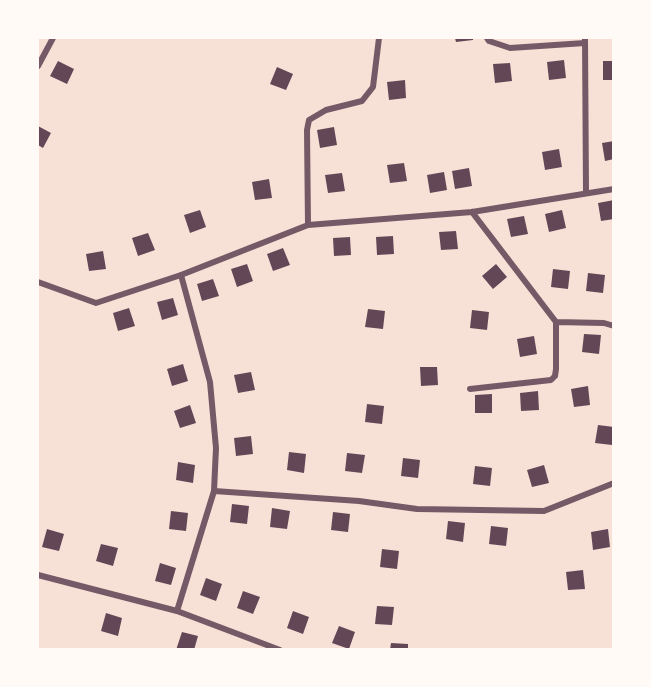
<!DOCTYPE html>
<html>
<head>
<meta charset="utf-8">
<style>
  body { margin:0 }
  #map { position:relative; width:651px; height:687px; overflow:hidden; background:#f7e1d7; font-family:"Roboto Serif",serif }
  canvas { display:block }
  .frame { position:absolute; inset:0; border:39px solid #fffaf5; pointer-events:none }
</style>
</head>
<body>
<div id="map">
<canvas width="651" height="687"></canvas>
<div class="frame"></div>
</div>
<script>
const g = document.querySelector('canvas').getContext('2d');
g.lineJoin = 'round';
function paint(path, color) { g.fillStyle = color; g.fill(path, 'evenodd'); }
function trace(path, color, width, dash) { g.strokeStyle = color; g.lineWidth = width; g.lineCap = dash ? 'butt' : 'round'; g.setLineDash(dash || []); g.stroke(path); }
paint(new Path2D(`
  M455,38H473V40L456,42Z
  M564,60L566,78L549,80L547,62Z
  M58,61L74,69L67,84L50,76Z
  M603,61H614V80H603Z
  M510,63L512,81L495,83L493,64Z
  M277,67L293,74L286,90L270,84Z
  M405,80L406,98L389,100L387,82Z
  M38,126L51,133L43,148L38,145Z
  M334,127L337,145L320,148L317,130Z
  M614,141V159L605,161L602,143Z
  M559,149L562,167L545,170L542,152Z
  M404,163L407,181L390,183L387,165Z
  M469,168L472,186L455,189L452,171Z
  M444,172L447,190L430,193L427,175Z
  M342,173L345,191L328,193L325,175Z
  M269,179L272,198L255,200L252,182Z
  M614,200V219L601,221L598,203Z
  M200,210L206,227L190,233L184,215Z
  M562,210L566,228L549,232L545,214Z
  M524,216L528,234L511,237L507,219Z
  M456,231L458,249L441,250L439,232Z
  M148,233L155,250L138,256L132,238Z
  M393,236L394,254L377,255L376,237Z
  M350,237L351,255L334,256L333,238Z
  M283,248L290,265L273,271L267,254Z
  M103,251L106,269L89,271L86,254Z
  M247,264L253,281L237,287L231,269Z
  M496,264L507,277L493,289L482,276Z
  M553,269L570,271L568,289L551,287Z
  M588,273L605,275L603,293L586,291Z
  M213,279L219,296L202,301L197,284Z
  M173,298L178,315L162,320L157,302Z
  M129,308L135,326L118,331L113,313Z
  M368,309L385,311L383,329L365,327Z
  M472,310L489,312L487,330L470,328Z
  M584,334L601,335L599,354L582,352Z
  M534,336L537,354L520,357L517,339Z
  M183,364L188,381L172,386L167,369Z
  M420,367H437L438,385L421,386Z
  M251,372L255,390L238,393L234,375Z
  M588,386L590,405L574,407L571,389Z
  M538,391L539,410L521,411L520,393Z
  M492,394V413H475V395Z
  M367,404L384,406L382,424L365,422Z
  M190,405L196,423L180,428L174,411Z
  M598,425L614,427L612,445L595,443Z
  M251,436L253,454L236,456L234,438Z
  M289,452L306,454L304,473L287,470Z
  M347,453L365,455L362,473L345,471Z
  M403,458L420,460L418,478L401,476Z
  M178,462L195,465L193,483L176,480Z
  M544,465L549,483L532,487L527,470Z
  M475,466L492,468L490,486L473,484Z
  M232,504L249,506L247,524L230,522Z
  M272,508L290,511L287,529L270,527Z
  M171,511L188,513L186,531L169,529Z
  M333,512L350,514L348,532L331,530Z
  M448,521L465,523L463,542L446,539Z
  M491,526L508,528L506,546L489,544Z
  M47,529L64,534L59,551L42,547Z
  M608,529L610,547L593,550L591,532Z
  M101,544L118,548L113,566L96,561Z
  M382,549L399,551L397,569L380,567Z
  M160,563L176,568L171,585L155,581Z
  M583,570L585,589L568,590L566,572Z
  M206,578L222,584L216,601L200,595Z
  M243,591L260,597L253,614L237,608Z
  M377,606L394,607L392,625L375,624Z
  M293,611L309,617L303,634L287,628Z
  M106,613L122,618L118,636L101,631Z
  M339,626L355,632L349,649L332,643Z
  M182,632L198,636L194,650H176Z
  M391,643L408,644V650H390Z`), '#644757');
trace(new Path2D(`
  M487,38L489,41L510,48L585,43
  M585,38L586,193
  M38,66L53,38
  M472,212L556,322L604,323L614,326
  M308,225L307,130L309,120L326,110L362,101L373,87L379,38
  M38,282L96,303L181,275L308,225L472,212L614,189
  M470,389L551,380L555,376L556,369V322
  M214,491L359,501L417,509L544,511L614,483
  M38,575L177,611L280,650
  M177,611L214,491L216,448L210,382L181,275`), '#755966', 6);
</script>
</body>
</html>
